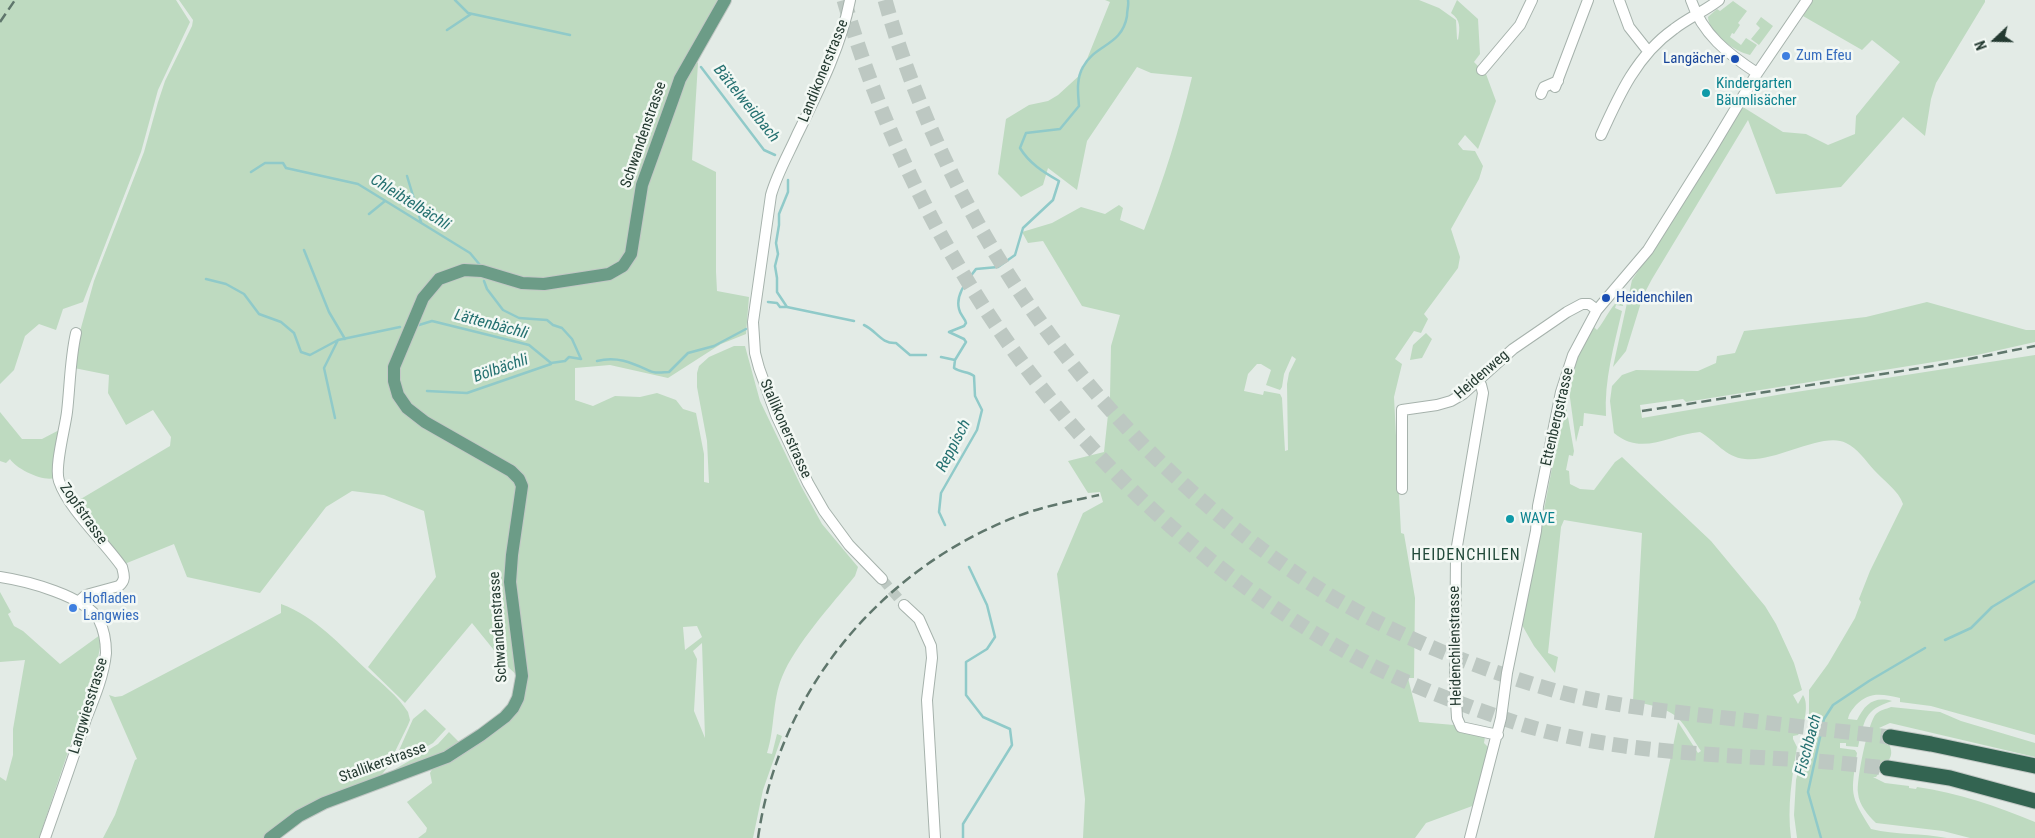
<!DOCTYPE html>
<html>
<head>
<meta charset="utf-8">
<style>
  body { margin:0 }
  #map { position:relative; width:2035px; height:838px; overflow:hidden; background:#e3ebe6; font-family:"Roboto Condensed",sans-serif }
  canvas { display:block }
  .north { position:absolute; left:1970px; top:15px; width:50px; height:50px; -webkit-text-stroke:4px #f3f8f4; paint-order:stroke; rotate:249deg; font-size:14px; font-weight:700; line-height:20px; text-align:center; color:#243a31 }
  .north::after { content:''; display:block; margin:auto; width:18px; height:22px; background:#243a31; clip-path:polygon(50% 0,100% 100%,50% 72%,0 100%) }
</style>
</head>
<body>
<div id="map">
<canvas width="2035" height="838"></canvas>
<div class="north">N</div>
</div>
<script>
const g = document.querySelector('canvas').getContext('2d');
g.lineJoin = 'round';
function paint(path, color) { g.fillStyle = color; g.fill(path, 'evenodd'); }
function trace(path, color, width, dash) { g.strokeStyle = color; g.lineWidth = width; g.lineCap = dash ? 'butt' : 'round'; g.setLineDash(dash || []); g.stroke(path); }
function drawText(font, color, halo, rows, align = 'center') {
  g.font = font + ' "Roboto Condensed",sans-serif'; g.lineWidth = 5; g.setLineDash([]); g.textBaseline = 'middle'; g.strokeStyle = halo; g.fillStyle = color; for (const [text, x, y, turn = 0] of rows) {
    g.save(); g.translate(x, y); g.rotate((+turn || 0) * Math.PI / 180); g.textAlign = isNaN(turn) ? turn : align; if (halo) g.strokeText(text, 0, 0); g.fillText(text, 0, 0); g.restore();
  }
}
paint(new Path2D(`
  M0,0H176L190,22L158,90L141,152L83,302L63,309L56,330L39,324L25,336L14,370L0,384Z
  M179,0H720L689,57L698,63L692,160L716,172V272L717,291L749,297L746,334L721,344L668,378L610,365L575,368V400L593,406L615,396L640,397L657,393L676,400L683,409L696,413L704,454V482L709,483L707,441L697,387V373L699,366L709,357L734,346H745L760,401L801,486L822,524L858,567L855,576C832,604 795,645 782,677C772,701 775,729 767,753L772,754L777,734L782,736L763,790L753,838H418L426,832L427,828L407,802L432,783L430,773L434,766L478,742L525,683L506,665L472,623L405,703L368,667L436,577L424,511L384,495L352,491L326,507L260,593L187,577L174,544L122,565L74,503L170,446L171,437L153,410L126,425L108,393L109,375L74,368V353L94,281L144,152L158,102L165,81L192,26L193,20ZM697,626L702,637L685,650L683,627ZM702,643L705,738L694,711L697,659L693,651Z
  M1105,0H1419L1439,8L1456,20L1457,39L1458,40C1460,28 1461,20 1451,13L1457,0L1478,19L1480,54L1474,62L1486,74L1496,101L1478,149L1465,135L1458,144L1463,150L1475,151L1483,166L1479,179L1451,229L1460,257L1458,268L1424,314L1428,319L1421,333L1414,331L1395,359L1402,364L1394,397L1401,533L1404,534L1415,598L1414,678H1408L1419,722L1454,725L1463,732L1485,737L1484,743L1488,747L1475,805L1426,823L1415,838H1083L1085,799L1057,574L1083,513L1103,502L1100,492L1088,493L1068,461L1104,452L1110,396L1111,346L1120,315L1082,306L1043,241L1028,243L1022,232L1052,223L1081,207L1105,214L1119,205L1123,208L1120,220L1144,230C1164,179 1179,131 1192,77L1151,73L1137,67L1087,141L1077,190L1048,168L1043,185L1021,197L998,174L1006,119L1029,105L1048,101L1058,95L1081,74L1110,2ZM1292,356L1296,359L1289,373L1287,384L1288,450L1285,451L1282,398L1280,394L1264,391L1263,395L1244,391L1248,374L1257,364H1261L1271,370L1266,385L1280,390L1282,387L1284,374Z
  M1813,0H1985V2L1936,83L1931,99L1925,136L1903,117L1841,187L1776,194L1748,120L1652,279L1643,296L1626,351L1613,367L1632,280L1647,258L1743,107L1783,132L1806,134L1828,145L1855,134L1856,116L1900,62L1872,40L1862,50L1803,16Z
  M1733,1L1747,11L1738,23L1740,25L1734,34L1732,33L1730,37L1741,45L1746,38L1757,45L1750,55C1734,51 1709,34 1708,17L1717,9L1720,11Z
  M1761,17L1773,26L1759,45L1751,39L1760,28L1756,24Z
  M1624,296L1623,306L1616,305L1615,308L1622,311C1614,346 1604,380 1606,416L1584,413L1583,426H1580L1576,442L1568,383L1575,361L1591,330L1594,327L1597,330C1607,318 1611,304 1624,296Z
  M1927,302L2026,330H2035V342L1977,355L1686,402L1683,399L1640,405L1642,418L1783,394L2035,355V735L1931,706L1900,702V698C1883,694 1869,691 1856,705C1852,710 1849,713 1848,719L1857,720C1865,704 1874,696 1892,701C1864,710 1865,719 1858,747L1846,746V743H1840V748L1855,750L1857,753C1851,794 1849,794 1871,829C1896,835 1921,833 1947,838H1797L1794,815L1796,780L1801,759L1809,741V690L1828,664L1855,618L1861,602L1859,599L1870,571L1903,504C1899,491 1883,480 1874,470C1866,461 1857,448 1846,443C1823,431 1775,463 1745,459C1725,457 1716,441 1700,432C1670,434 1642,457 1614,433L1610,401L1612,386L1622,375L1636,370L1698,371L1716,363L1717,356L1735,353L1744,331L1866,317Z
  M1426,333L1432,339L1422,358L1410,360L1413,345Z
  M1565,400L1574,451L1573,456L1569,455L1566,470L1569,471L1570,484L1580,489L1594,490L1615,462L1622,457L1711,541L1765,606L1776,624L1794,663L1802,690L1793,695L1798,704L1803,695C1809,703 1805,726 1798,735L1793,736V739L1797,747C1792,778 1787,806 1791,838H1654L1678,722L1698,753L1701,751C1677,713 1678,711 1633,701L1642,533L1564,520L1561,527L1548,653L1558,657L1555,673L1534,646L1522,625Z
  M0,412L22,439H42L63,428L54,478C44,482 16,469 10,459L6,463L0,461Z
  M0,592L11,612L8,614L14,626L23,631L60,664L100,635V647L96,669L39,838H0V777L6,781L13,755V729L25,660L0,662Z
  M281,604C316,617 340,645 367,670C381,683 398,696 408,712L410,720L408,725L387,768L379,778L264,838H103L115,815L135,760L137,759L109,695L115,697L122,696L281,613Z
  M1891,707L1940,712L1961,721L2035,743V757L1890,723L1879,728L1883,729C1895,758 1895,752 1876,777H1873L1885,783L1909,786V788L1916,789L1917,787C1958,793 1997,806 2035,822V838H1970L1943,831L1876,823C1868,815 1859,805 1858,793C1856,781 1868,722 1876,714C1880,710 1886,709 1891,707Z
  M425,709L446,729L433,743L392,766L413,719Z
  M449,732L461,744L447,751L388,773L425,752L438,744Z`), '#bedac0');
trace(new Path2D(`
  M455,0L468,13L570,35
  M447,30L471,14
  M701,67L764,150L775,155
  M251,172L265,163H283L286,168L358,184L470,253L480,265
  M407,176L421,222
  M788,180V192L779,214V225L776,243L778,254L775,266L777,278V292L787,307L854,321
  M369,214L385,201
  M304,250L329,312L345,339
  M206,279L226,284L244,294L259,314L281,322L294,333L301,352L310,355L338,340
  M484,281L487,289L503,310L519,318L547,320L553,325L562,328L572,339L581,359
  M768,302L777,303L780,307H787
  M419,325L432,321L529,345L551,363L565,361L569,357L581,359
  M864,325C877,331 881,344 896,343L910,355H926
  M941,357L955,360
  M597,361C618,356 632,363 650,371C655,374 664,372 669,372L688,353L714,346L746,329
  M427,391L467,393L551,364
  M335,418L324,368L338,340L400,327
  M945,525L939,512L941,493L977,430L982,410L975,396L974,376C968,371 961,373 954,368L955,360L966,342L964,339L949,332L964,326L966,323C965,318 960,315 959,309C955,294 968,280 976,269L998,267L1015,255L1023,228L1053,200L1059,181C1043,172 1029,163 1020,148L1026,133L1060,129L1079,106C1078,94 1076,79 1083,67C1095,44 1122,46 1127,16C1127,10 1129,5 1128,0
  M1945,640L1971,628L1992,607L2035,581
  M963,838V824L1012,745L1010,729L983,717L966,695V662L987,649L995,637L987,605L969,567
  M1821,838L1808,792L1824,719L1833,705L1869,681L1925,648`), '#90cac9', 2.5);
trace(new Path2D(`
  M882,579L904,605`), '#bdc8c2', 10, [10, 5]);
trace(new Path2D(`
  M844,0C922,272 1104,520 1354,656C1405,684 1462,705 1517,723C1610,752 1707,754 1803,760C1831,762 1859,765 1887,768
  M885,0C950,232 1103,445 1304,579C1380,630 1468,666 1556,691C1606,705 1658,710 1709,716C1769,723 1830,730 1890,737`), '#bdc8c2', 15, [15, 8]);
const minor = new Path2D(`
  M850,0C841,47 818,92 797,135C788,155 777,174 771,195L753,322L755,353L759,368L776,415L808,483L824,511L849,545L882,579
  M1619,0L1629,27L1648,51
  M1691,0C1702,34 1728,54 1757,73
  M1482,70L1520,25L1532,0
  M1555,87L1588,0
  M1541,94L1544,87L1558,81
  M1601,135C1619,95 1637,55 1674,29C1688,18 1705,11 1719,0
  M76,333C70,359 70,386 67,412C65,429 54,467 59,481C69,510 104,541 122,567C124,575 126,580 119,586L86,595L79,601
  M1477,380L1481,385L1483,393L1456,552L1455,683L1457,718L1461,727L1498,735
  M1402,489V410L1437,405L1451,401L1463,394L1513,349L1567,312L1582,304H1589L1597,310
  M0,577C27,581 85,596 99,620C104,630 106,642 106,653C104,675 94,699 86,719C73,759 59,798 45,838
  M904,605L919,619L931,646L932,658L927,700L935,838
  M1470,838L1501,718L1507,673L1536,531L1538,506L1561,392L1573,355L1597,310L1648,250L1712,148L1754,78L1807,0`);
const major = new Path2D(`
  M270,838L299,816L324,803L447,757L481,735L505,717L513,708L518,698L522,676L510,582L512,555L522,486L519,479L511,471L425,422L407,408L398,395L394,381V367L423,298L439,279L464,270L482,271L522,283L544,284L609,274L623,266L631,254L642,185L673,99L680,79L725,0`);
const highway = new Path2D(`
  M1890,737L1931,744L2035,766
  M1887,768L1950,778L2035,801`);
trace(minor, '#a6b2ac', 12);
trace(major, '#c2c8c5', 14);
trace(highway, '#c2c8c5', 17);
trace(minor, '#fff', 10);
trace(major, '#6c9c87', 12);
trace(highway, '#336451', 15);
trace(new Path2D(`
  M0,22L15,0
  M1642,411L1934,366L2035,346
  M758,838C779,691 880,569 1018,516C1044,506 1072,501 1099,495`), '#5f766c', 2.5, [10, 5]);
for (const [x, y, r, color] of [
  [1786,56,5,"#3f7fe0"],
  [1735,59,5,"#1a4fb4"],
  [1706,93,5,"#0f9aa8"],
  [1606,298,5,"#1a4fb4"],
  [1510,519,5,"#0f9aa8"],
  [73,608,5,"#3f7fe0"]
]) { const dot = new Path2D(); dot.arc(x, y, r, 0, 2 * Math.PI); g.fillStyle = color; g.fill(dot); trace(dot, '#f3f8f4', 2); }
drawText('15px', '#366cbe', '#f3f8f4', [
  ["Zum Efeu",1796,56],
  ["Hofladen",83,599],
  ["Langwies",83,616]
], 'left');
drawText('15px', '#164399', '#f3f8f4', [
  ["Langächer",1725,59],
  ["Heidenchilen",1616,298,"left"]
], 'right');
drawText('15px', '#243a31', '#f3f8f4', [
  ["Landikonerstrasse",824,71,-68],
  ["Schwandenstrasse",644,135,-71],
  ["Heidenweg",1482,375,-41],
  ["Ettenbergstrasse",1558,417,-77],
  ["Stallikonerstrasse",785,429,66],
  ["Zopfstrasse",83,514,55],
  ["Schwandenstrasse",499,627,-94],
  ["Heidenchilenstrasse",1456,646,-91],
  ["Langwiesstrasse",89,706,-73],
  ["Stallikerstrasse",383,763,-20]
]);
drawText('15px', '#0d838f', '#f3f8f4', [
  ["Kindergarten",1716,84],
  ["Bäumlisächer",1716,101],
  ["WAVE",1520,519]
], 'left');
drawText('italic 16px', '#247070', '#f3f8f4', [
  ["Bättelweidbach",746,104,51],
  ["Chleibtelbächli",410,203,32],
  ["Lättenbächli",491,325,15],
  ["Bölbächli",501,369,-19],
  ["Reppisch",954,446,-63],
  ["Fischbach",1809,745,-75]
]);
g.letterSpacing = '1px';
drawText('16px', '#224a3a', '#f3f8f4', [
  ["HEIDENCHILEN",1466,556]
]);
g.letterSpacing = '0px';
</script>
</body>
</html>
